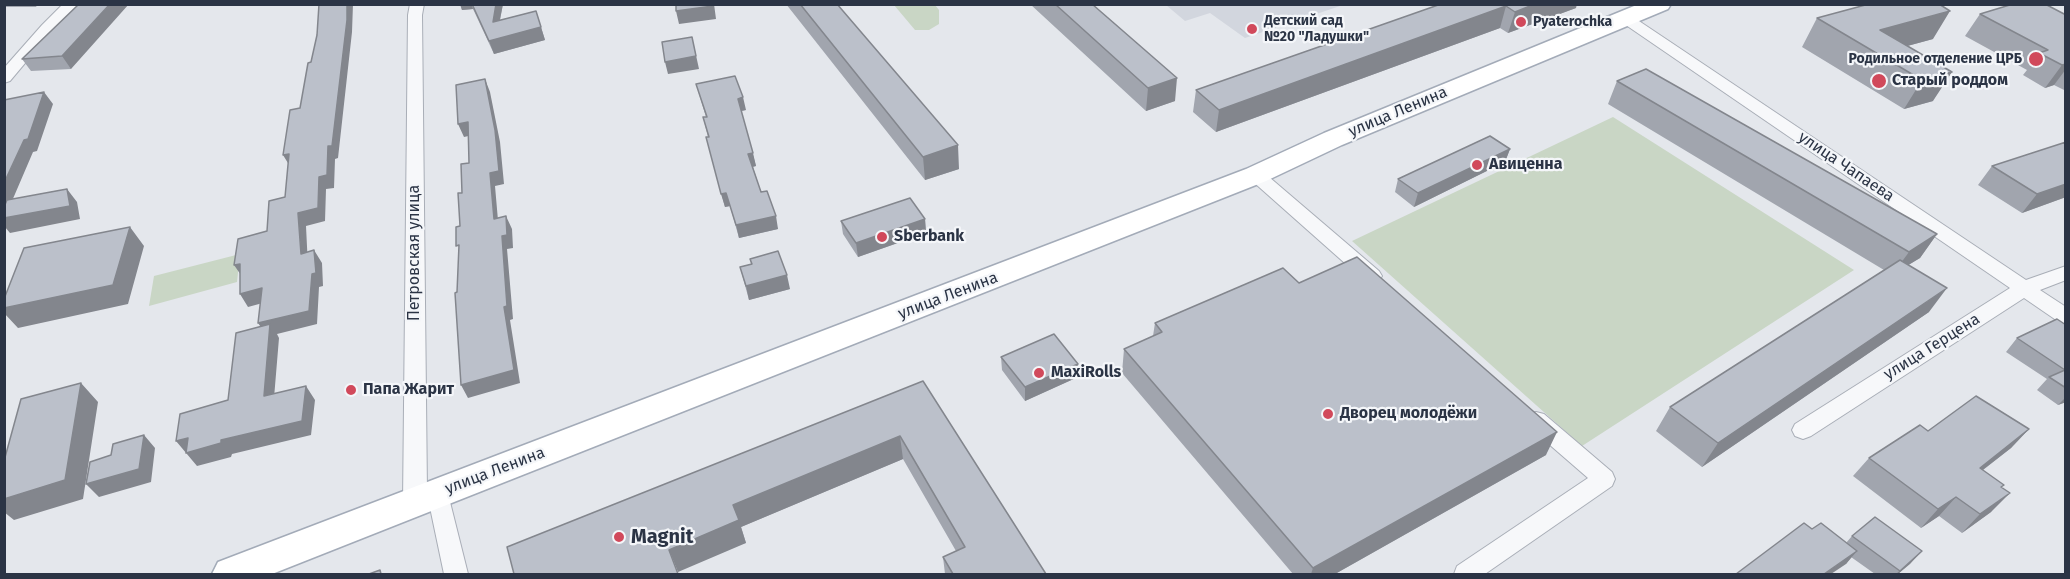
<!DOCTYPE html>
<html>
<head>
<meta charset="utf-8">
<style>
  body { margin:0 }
  #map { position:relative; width:2070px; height:579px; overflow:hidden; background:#e4e7ec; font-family:"Fira Sans",sans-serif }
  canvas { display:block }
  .frame { position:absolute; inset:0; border:6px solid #2b3445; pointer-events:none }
</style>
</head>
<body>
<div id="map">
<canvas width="2070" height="579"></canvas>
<div class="frame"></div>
</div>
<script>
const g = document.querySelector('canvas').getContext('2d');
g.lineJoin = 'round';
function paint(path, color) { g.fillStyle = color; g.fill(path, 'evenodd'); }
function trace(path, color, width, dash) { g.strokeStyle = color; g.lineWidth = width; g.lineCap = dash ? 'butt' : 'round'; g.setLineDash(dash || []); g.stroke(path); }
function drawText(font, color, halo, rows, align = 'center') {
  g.font = font + ' "Fira Sans",sans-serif'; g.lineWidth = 4.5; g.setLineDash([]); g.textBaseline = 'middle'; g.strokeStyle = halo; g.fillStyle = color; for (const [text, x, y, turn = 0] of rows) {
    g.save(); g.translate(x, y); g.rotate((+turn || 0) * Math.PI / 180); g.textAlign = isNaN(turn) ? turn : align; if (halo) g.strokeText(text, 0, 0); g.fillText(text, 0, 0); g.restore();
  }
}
paint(new Path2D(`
  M1166,5H1343L1245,38L1210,13L1185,21Z`), '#d2d6de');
paint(new Path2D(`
  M894,5H935L939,10V24L929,30H915Z
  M1613,117L1854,270L1582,446L1352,241Z
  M240,254L237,282L149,306L154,276Z`), '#c9d6c5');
const street = new Path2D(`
  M63,4H79L52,31L10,81L4,83V68L42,25Z
  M410,4H424L422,15L427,493L430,486L438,484L446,486L468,574H444L427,493V502L423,509L415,512L407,509L403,502L408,15Z
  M1625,14L1630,15L2026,280L2066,266V280L2040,290L2066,307V324L2059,322L2024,298L1811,436L1803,439L1795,436L1792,430L1795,424L2010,288L1620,21L1618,18Z
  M1256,170L1262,171L1379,271L1382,276L1379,281L1372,283L1365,281L1250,179L1247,175L1250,171Z
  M1536,412L1544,414L1612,472L1615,479L1612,486L1485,574H1454L1457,566L1588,478L1528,426L1525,420L1528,414Z`);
const primary = new Path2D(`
  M1639,4H1671L1668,9L1342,145L1266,181L272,574H212L218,562L1246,169L1324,133Z`);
trace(street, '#a9aeb7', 2);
trace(primary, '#a3abb8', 3);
paint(street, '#f7f8fa');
paint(primary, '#fff');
paint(new Path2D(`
  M4,4H38L36,7H4Z
  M79,4L71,69L31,71L22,59Z
  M460,4H503L500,20L536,11L545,40L494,54L473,9L462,10Z
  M786,4H837L959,169L925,180Z
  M1030,4H1092L1175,101L1146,111Z
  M1441,4L1576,8L1508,33L1500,28L1216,132L1193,112L1196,90Z
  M1980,14L2066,15V91L2054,85L2045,88L2023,75L2027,70L1965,36Z
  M1817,18L1933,39L1907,46L1933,101L1904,109L1802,47Z
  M1617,81L1937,234L1920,258L1908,265L1929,312L1702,467L1656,431L1670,407L1884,270L1608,104Z
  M696,84L746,110L741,111L756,166L753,167L761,192L778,229L739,238L730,206L725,207L706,137H708L703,117H706Z
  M1510,149L1505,162L1414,207L1395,192L1398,179Z
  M1992,166L2066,197L2022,213L1978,185Z
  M925,219L926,233L858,257L843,234L841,221Z
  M750,259L790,289L749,300L740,267L751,264Z
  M1299,283L1546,455L1335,574H1293L1122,373L1124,349L1153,336L1155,323Z
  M2066,325V402L2058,405L2037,390L2047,379L2006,352L2017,338Z
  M1001,357L1078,377L1025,401L1002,370Z
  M923,381L1046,574H945L943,557L956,551L903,459L741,527L746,543L514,574Z
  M2029,429L2011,448L1983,470L2002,488L1991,512L1962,533L1939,516L1921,528L1853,476L1869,458L1928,431Z
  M1812,529L1846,543L1852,536L1922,551L1898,574H1875L1851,557L1846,564Z`), '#a1a5ae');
paint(new Path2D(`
  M110,4H129L71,69L62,56Z
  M347,4H353L352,32L338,158L335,159L334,188L326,189L325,221L306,226L308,267L301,254L298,213L319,177L328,146Z
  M460,4H471L473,9L462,10Z
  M496,4H503L497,34L493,22Z
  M714,4L716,19L679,24L676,11Z
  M1535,4H1577L1576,8L1508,33L1515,12Z
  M1506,6L1500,28L1216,132L1219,110Z
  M536,11L545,40L494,54L489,41Z
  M1950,11L1933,39L1878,54L1880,30Z
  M692,37L699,69L668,74L665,62Z
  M2066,64V69L2054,85L2045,88L2062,65Z
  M1952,72L1933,101L1904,109L1922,80Z
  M1177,78L1175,101L1146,111L1148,88Z
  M485,79L490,92L500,142L504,184L495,186L499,232L494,219L490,173Z
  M44,92L53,104L37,151L33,152L12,201L67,189L77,202L80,219L10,233L5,227L4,228V183L24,140Z
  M743,97L746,110L741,111L738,99Z
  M468,122L473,135L464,137L458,124Z
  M958,145L959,169L925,180L923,157Z
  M1510,149L1505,162L1414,207L1418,193Z
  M753,153L756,166L751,167L748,154Z
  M289,154L291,168L283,155Z
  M2066,184V197L2022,213L2037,194Z
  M726,193L730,206L725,207L721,194Z
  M506,216L512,229L513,248L507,249L513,319L510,320L520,383L468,398L461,385L504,307L502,236Z
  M776,216L778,229L739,238L736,225Z
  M925,219L926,233L858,257L856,243Z
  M130,227L144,246L128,304L18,328L4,313V308Z
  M1937,234L1920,258L1892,275L1909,252Z
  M314,250L322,263L323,286L319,287L317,324L277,334L279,338L273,410L264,396L267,336L258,323L312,274Z
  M240,264L243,278L234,265Z
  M787,275L790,289L749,300L746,286Z
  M262,288L270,301L248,307L240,294Z
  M1947,288L1929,312L1702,467L1718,443Z
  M1078,364V377L1025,401V387Z
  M81,383L98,402L83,499L14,520L4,512V499Z
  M306,386L315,400L311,435L232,454L231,457L197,466L176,441L188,438L221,440Z
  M2066,397V402L2058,405Z
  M2029,429L2011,448L1962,486L1980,468Z
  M1557,432L1546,455L1335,574H1311L1313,568Z
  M144,435L155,448L151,482L99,497L86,484Z
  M900,436L903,459L741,527L746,543L678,572L669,550L733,505Z
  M2010,493L1991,512L1962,533L1980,514Z
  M1956,497L1939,516L1921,528L1938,509Z
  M1857,551L1846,564L1831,574H1824Z
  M1922,551L1910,564L1898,574H1896Z`), '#83868d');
const building = new Path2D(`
  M79,4H110L62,56L22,59Z
  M319,4H347V20L332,146H328L327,175L319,177L318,208L298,213L301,254L314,250L316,273L312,274L309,311L258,323L262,288L240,294V264L234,265L238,239L267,231L269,201L285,197L289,154L283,155L290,110L300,108L308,63L311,62L317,35Z
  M472,4H496L493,22L536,11L541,27L489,41Z
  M676,4H713V6L676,11Z
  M800,4H837L958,145L923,157Z
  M1055,4H1092L1177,78L1148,88Z
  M1441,4H1535L1515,12L1506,6L1219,110L1196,90Z
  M1869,4H1939L1950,11L1880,30L1952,72L1922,80L1817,18Z
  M2013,4H2045L2066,15V64L2062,65L2039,53L2048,50L1980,14Z
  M692,37L696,56L665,62L662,42Z
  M1646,69L1937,234L1909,252L1617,81Z
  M735,76L743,97L738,99L753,153L748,154L761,192L767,191L776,216L736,225L726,193L721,194L706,137H709L703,117H707L696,84Z
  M485,79L495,130L499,171L490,173L494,219L506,216L507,235L502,236L507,306L504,307L514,370L461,385L455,293L457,292L459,245L456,246V227L460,226L458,193H462L461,164L469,163L468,122L458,124L456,85Z
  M44,92L28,139L24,140L4,183V100Z
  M1490,136L1510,149L1418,193L1398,179Z
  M2066,142V184L2037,194L1992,166Z
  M67,189L70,206L4,218V207L7,200Z
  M910,198L925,219L856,243L841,221Z
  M130,227L113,285L4,308V299L24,248Z
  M778,251L787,275L746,286L740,267L752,264L750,259Z
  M1357,257L1557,432L1313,568L1124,349L1162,332L1155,323L1283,268L1299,283Z
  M1900,260L1947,288L1718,443L1670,407Z
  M2057,319L2066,325V388L2049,377L2065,370L2017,338Z
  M270,324L264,396L306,386L302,421L221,440V443L186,453L188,438L176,441L180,414L228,400L236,333Z
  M1054,334L1078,364L1025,387L1001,357Z
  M923,381L1046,574H953L943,557L965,547L900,436L733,505L739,520L669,550L678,574H514L507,547Z
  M81,383L65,480L4,499V461L21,399Z
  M1976,396L2029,429L1980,468L2004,485L2001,487L2010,493L1980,514L1956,497L1938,509L1869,458L1920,425L1928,431Z
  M144,435L139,469L86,484L90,462L111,455L113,444Z
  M1875,517L1922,551L1900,571L1852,536Z
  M1804,523L1812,529L1821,523L1857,551L1824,574H1736Z
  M380,570L381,574H369Z`);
paint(building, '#bbc0ca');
trace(building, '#83868d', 1.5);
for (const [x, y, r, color] of [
  [1521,22,6,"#d1495b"],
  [1252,29,6,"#d1495b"],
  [2036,59,8,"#d1495b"],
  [1879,81,8,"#d1495b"],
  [1477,165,6,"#d1495b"],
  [882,237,6,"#d1495b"],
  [1039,373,6,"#d1495b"],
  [351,390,6,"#d1495b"],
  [1328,414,6,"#d1495b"],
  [619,537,6,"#d1495b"]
]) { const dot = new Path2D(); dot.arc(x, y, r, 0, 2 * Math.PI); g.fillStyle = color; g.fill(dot); trace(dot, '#f4f6f9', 2); }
drawText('bold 14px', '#2b3445', '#f4f6f9', [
  ["Детский сад",1264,21],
  ["№20 \"Ладушки\"",1264,37],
  ["Pyaterochka",1533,22],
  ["Родильное отделение ЦРБ",2022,59,"right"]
], 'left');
drawText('bold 16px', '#2b3445', '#f4f6f9', [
  ["Старый роддом",1892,81],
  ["Авиценна",1489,165],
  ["Sberbank",894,237],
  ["MaxiRolls",1051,373],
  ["Папа Жарит",363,390],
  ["Дворец молодёжи",1340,414]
], 'left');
drawText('16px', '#2b3445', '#f4f6f9', [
  ["улица Ленина",1398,112,-23],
  ["улица Чапаева",1846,167,34],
  ["Петровская улица",415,253,-90],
  ["улица Ленина",948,296,-21],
  ["улица Герцена",1932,347,-32],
  ["улица Ленина",495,471,-21]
]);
drawText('bold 20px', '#2b3445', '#f4f6f9', [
  ["Magnit",631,537]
], 'left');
</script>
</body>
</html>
